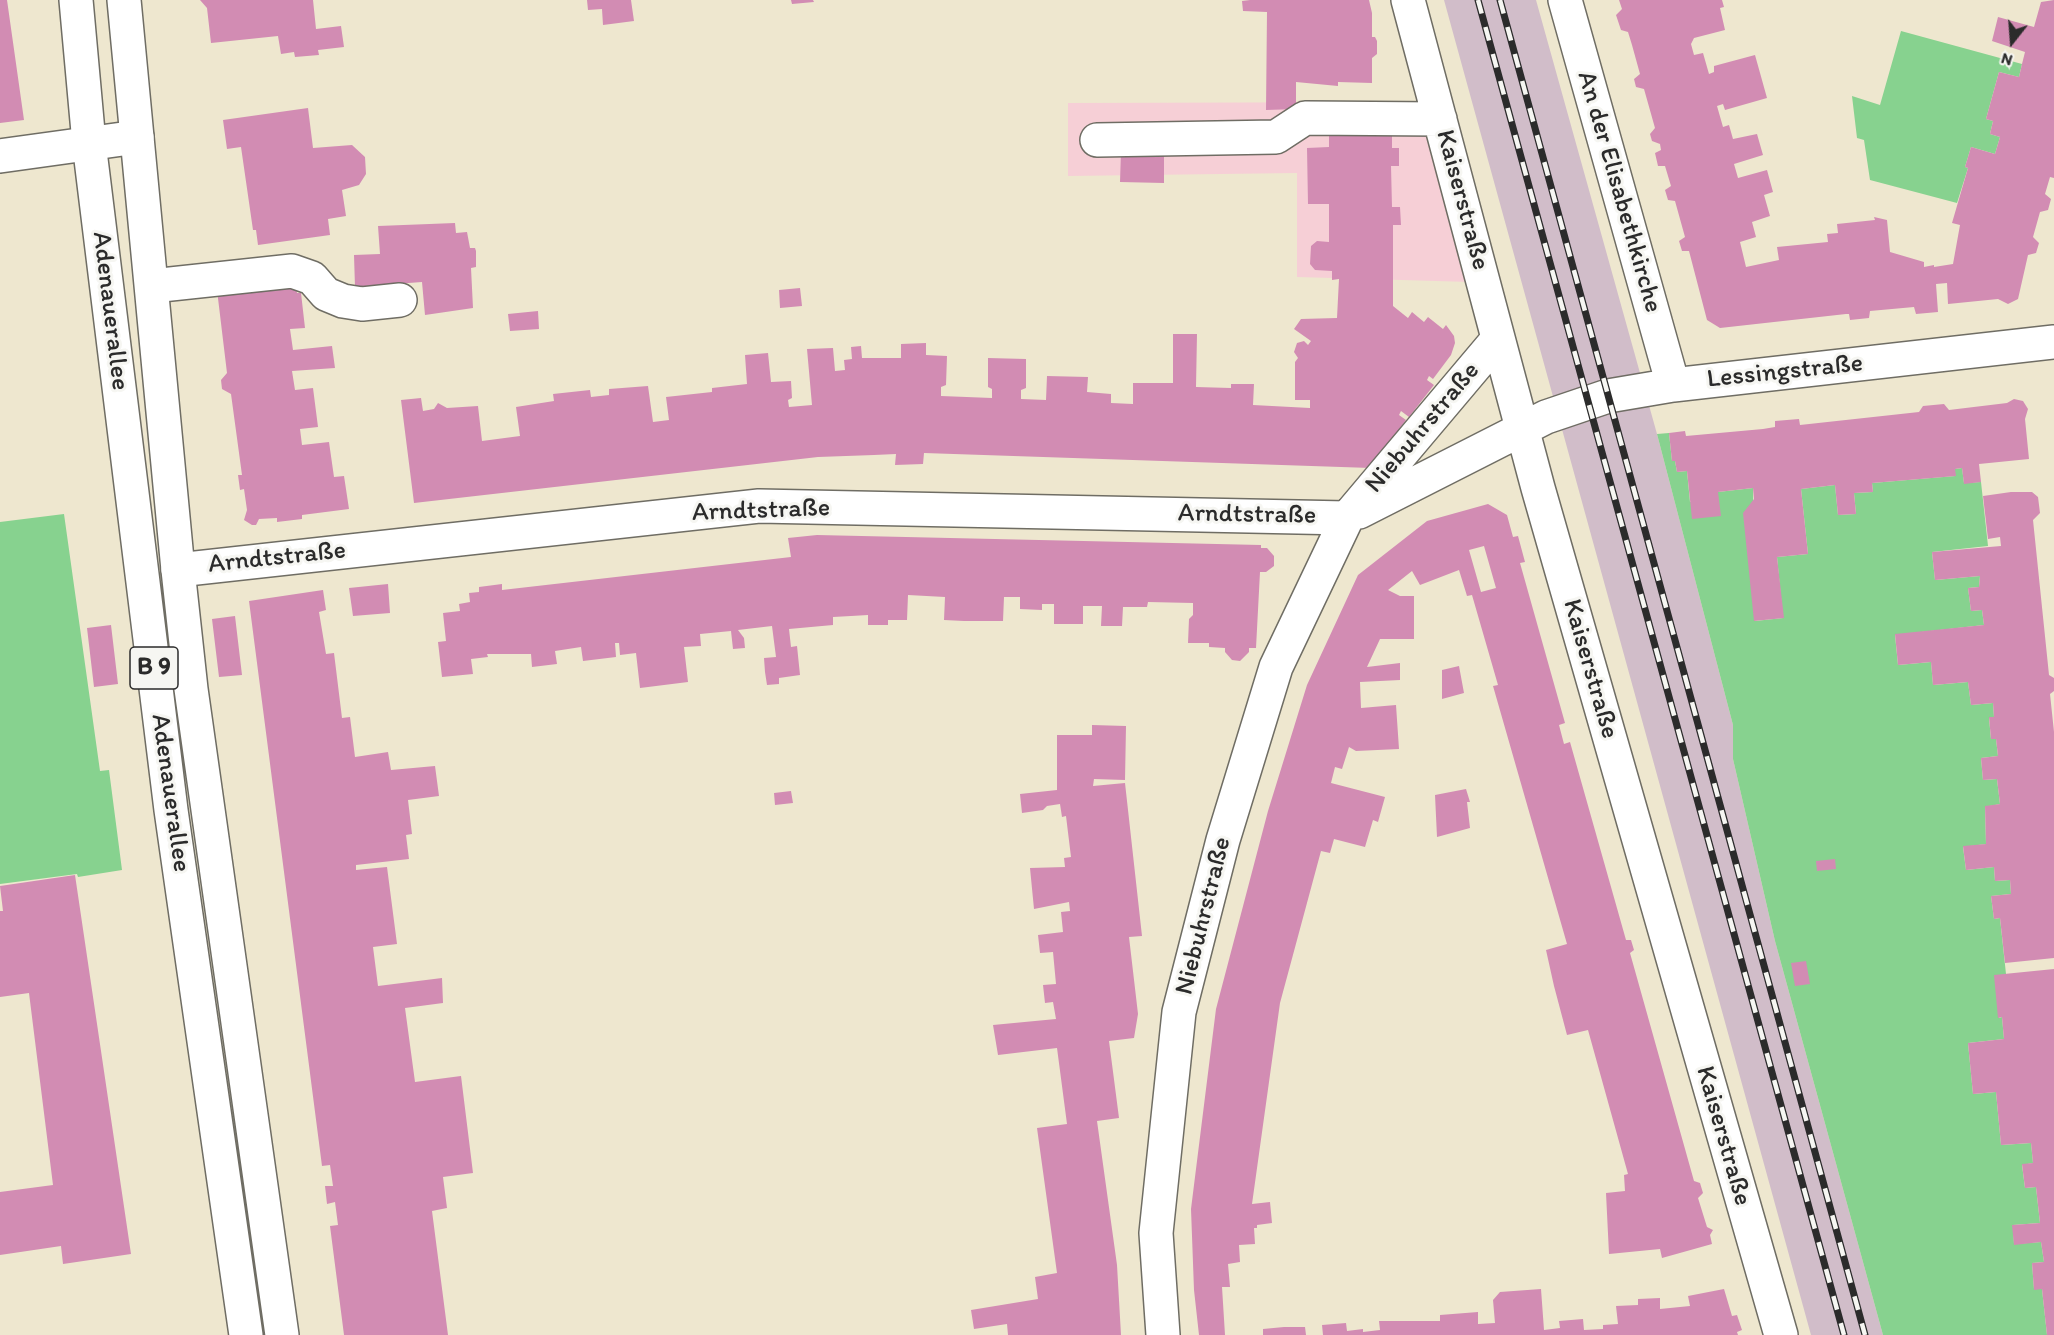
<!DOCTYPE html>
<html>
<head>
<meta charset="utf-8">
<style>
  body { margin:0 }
  #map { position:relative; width:2054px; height:1335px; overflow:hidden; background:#eee7cf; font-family:Itim,sans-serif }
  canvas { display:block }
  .north { position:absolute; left:1982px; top:12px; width:60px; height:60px; -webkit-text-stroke:4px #f6f6f2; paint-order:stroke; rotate:197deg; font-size:16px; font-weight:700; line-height:24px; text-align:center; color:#2b2b2b }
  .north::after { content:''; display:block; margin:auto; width:21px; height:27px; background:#2b2b2b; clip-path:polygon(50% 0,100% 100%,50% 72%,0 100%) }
</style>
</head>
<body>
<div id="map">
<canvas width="2054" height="1335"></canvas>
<div class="north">N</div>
</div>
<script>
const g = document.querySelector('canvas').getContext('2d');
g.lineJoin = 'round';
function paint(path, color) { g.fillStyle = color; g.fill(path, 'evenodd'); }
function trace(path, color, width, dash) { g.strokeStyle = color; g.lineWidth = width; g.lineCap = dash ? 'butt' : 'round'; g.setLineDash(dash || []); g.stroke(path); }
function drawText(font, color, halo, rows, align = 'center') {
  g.font = font + ' Itim,sans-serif'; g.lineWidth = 6; g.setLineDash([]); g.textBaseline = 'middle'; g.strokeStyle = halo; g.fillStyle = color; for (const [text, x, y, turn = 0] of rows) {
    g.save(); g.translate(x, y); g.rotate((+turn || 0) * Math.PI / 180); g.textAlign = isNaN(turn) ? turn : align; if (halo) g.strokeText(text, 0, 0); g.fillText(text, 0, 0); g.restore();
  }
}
paint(new Path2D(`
  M1420,102L1471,282L1297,277V173L1068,176V103Z`), '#f6cfd6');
paint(new Path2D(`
  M1444,0H1536L1657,434L1733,725V759L1775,941L1883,1335H1811Z`), '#d1bdc9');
paint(new Path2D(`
  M1901,31L2022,64L2019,77L1999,72L1986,119L1993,121L1990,134L2000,137L1995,154L1971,147L1965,167L1968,168L1957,203L1870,180L1864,140L1857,138L1852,96L1880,105Z
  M1669,433L1672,461H1675L1677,472L1687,471L1690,502L1718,492L1753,488L1755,621L1783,618L1777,557L1808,554L1801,489L1835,485L1838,515L1856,514L1854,493L1873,492L1872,483L1955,476V469L1962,468L1964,483L1981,482L1988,546L1932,552L1935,580L1980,576L1979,587L1968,588L1971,611L1982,610L1984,625L1895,635L1898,665L1931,662L1933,685L1968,682L1971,705L1993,703L1994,717L1989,718L1991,739H1996L1998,756L1981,758L1983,780L1997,779L2000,804L1985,807L1986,844L1963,847L1966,870L1994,867L1995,881L2010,880L2011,894L1991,896L1994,919L2000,918L2006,974L1999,1018L2002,1017L2004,1039L1968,1043L1973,1094L1996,1092L2001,1145L2031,1143L2033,1163L2022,1165L2025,1188L2036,1187L2040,1223L2013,1225L2014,1244L2041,1242L2044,1262L2032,1263L2034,1289H2042L2047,1335H1883L1775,941L1733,759V725L1657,434Z
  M64,514L100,771L109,770L122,870L78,877L77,874L0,884V522Z`), '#87d28f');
paint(new Path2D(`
  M0,0H7L24,120L0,123Z
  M200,0H313L316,29L341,26L344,47L318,50L319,55L295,57L294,52L281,54L278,36L211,43L207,8Z
  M587,0H631L634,21L603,25L602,9L588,10Z
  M791,0H813L814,2L792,4Z
  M1250,0H1369L1372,13V37H1375L1377,41V54L1372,58V83L1338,82V86L1296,82V109L1266,110L1267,12L1243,11L1242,1Z
  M1619,0H1722L1724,7L1720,8L1725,30L1694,38L1691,44L1694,55L1703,53L1709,74L1714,72V66L1755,55L1767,98L1725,110L1723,104L1717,106L1723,127L1729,125L1733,139L1757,134L1763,155L1734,164L1738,178L1767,170L1773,192L1764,195L1770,216L1752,222L1756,237L1740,242L1746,267L1779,260L1777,247L1828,242L1827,234L1838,233L1837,224L1875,220L1874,217L1887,220L1890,252L1924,262V267L1934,265V267L1953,264L1960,225L1952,223L1968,168L1965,167L1971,147L1995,154L2000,137L1990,134L1993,121L1986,119L1999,72L2019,77L2022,64L2025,52L1992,41L1998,17L2034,27L2041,2L2054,0V178L2050,177L2045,194L2051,199L2048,210L2040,212L2033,237L2039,243L2036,253L2028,255L2018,299L2008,304L1998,299L1948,304L1947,283L1936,284L1938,312L1916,314L1914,307L1870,311L1869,318L1850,320L1849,314H1846L1720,328L1707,320L1689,251H1682L1679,241L1685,237L1675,201L1668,200L1665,190L1671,186L1665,166H1658L1655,153L1661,150L1660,144L1652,141L1650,134L1655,128L1644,89L1636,87L1634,79L1640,74L1632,45L1628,32L1621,30L1616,15L1622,9Z
  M308,108L313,148L352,145L365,157L366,174L359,185L342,190L346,216L328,219L330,235L258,245L256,230H253L241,147L227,149L223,120Z
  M1392,131V148H1399V166H1391L1392,207H1400L1401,225H1393V306L1408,318L1412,312L1424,322L1428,317L1443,329L1446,325L1454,336L1455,343L1451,355L1433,379L1429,376L1427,380L1434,385L1409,417L1401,411L1399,415L1406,420L1371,468L924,453L923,464L895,465L896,454L874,455L818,457L414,503L401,400L421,398L423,411L434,409L438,403L447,408L478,406L482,441L520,436L516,407L554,401L553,394L590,390L591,397L609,395V389L648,386L653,422L669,420L666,397L712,392V388L747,384L745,355L768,353L771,382L791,381L792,398L788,400L789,407L812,405L807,349L833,348L835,371L845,370L844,360L852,359L851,347L861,346L862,358H901V344L926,343V355L947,356L946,385L941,387V396L992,398V389L988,387V358L1026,359V388L1021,390V399L1046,400L1047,376L1088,377L1087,392L1111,394V403L1133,404V383H1173V334H1197L1196,387L1231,388V384H1254L1253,405L1310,408V400H1295V362L1298,358L1294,352L1297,343L1304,341L1308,345L1311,341L1294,329L1301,319L1337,318L1339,279L1332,280V271L1315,270L1310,264L1311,246L1317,241L1329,242V204H1308L1307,148L1329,147V132Z
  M1121,152H1164V183L1120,182Z
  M455,223L456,233L467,232L470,248H475L476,251V267L471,268L473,308L425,315L422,282L355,287L354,255L380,254L378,226Z
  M296,286L297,293H301L305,328L290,329L293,350L332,346L335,368L292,371L295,390L313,388L318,427L300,429L302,445L329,442L334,477L344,476L349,509L302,515V519L277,522V518L259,519L256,525H252L244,520L247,510L244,489L240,490L238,475H242L231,394L222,389L221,380L227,373L217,290Z
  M800,288L802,306L780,308L779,290Z
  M538,311L539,329L510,331L508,314Z
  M2014,399L2023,401L2028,409L2025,419L2029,459L1979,464L1981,482L1964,484L1962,468L1955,469L1956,476L1872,483L1873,492L1854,493L1856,514L1838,515L1835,485L1801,489L1808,554L1777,557L1784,618L1754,621L1743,513L1754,499L1753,488L1718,492L1721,516L1692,519L1687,471L1677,472L1675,461H1672L1669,433L1685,431L1686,436L1763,429L1775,427V421L1799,419L1800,425L1919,412L1923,406L1944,404L1949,410L2007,403Z
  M2011,492H2032L2038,497L2040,513L2033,520L2049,675L2054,678V691L2050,694L2054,732V958L2005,963L2000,918L1994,919L1991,896L2011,894L2010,880L1995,881L1994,867L1966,870L1963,846L1986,844L1985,806L2000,804L1997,779L1983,780L1981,758L1998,756L1996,739H1991L1989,717H1994L1993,703L1971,705L1968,682L1933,685L1931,662L1898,665L1895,634L1984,625L1982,610L1971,611L1968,588L1979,587L1980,576L1935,580L1932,552L2001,546L2000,537L1988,539L1983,496Z
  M1488,504L1507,515L1513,537L1518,536L1525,562L1520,563L1565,723L1559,725L1564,744L1570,742L1626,940H1631L1634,950L1630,953L1694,1181L1700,1183L1703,1193L1698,1198L1707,1227L1713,1230L1710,1235L1712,1244L1662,1258L1660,1249L1609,1254L1606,1193L1625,1191L1624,1175L1628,1174L1588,1030L1567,1035L1554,986L1546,950L1567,944L1493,686L1498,685L1472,595L1467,596L1459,570L1420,585L1412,571L1388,590L1400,596H1414V639H1380L1367,667L1400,663V680L1360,682L1361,708L1396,705L1399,749L1356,751L1349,747L1342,769L1335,767L1331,783L1385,797L1378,822L1373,820L1365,847L1334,839L1330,853L1321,851L1280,1003L1252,1204L1270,1202L1272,1223L1257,1225V1228H1254L1255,1244L1239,1245L1240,1262L1228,1264L1230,1287H1222L1225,1335H1199L1194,1290L1191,1209L1216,1009L1268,811L1307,685L1358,575L1427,521ZM1484,546L1496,588L1481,592L1469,550Z
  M817,535L1261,545V548H1267L1274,556V566L1266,572H1260L1256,648H1249V652L1240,661L1232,660L1225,652V648L1209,647V643H1188L1189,619L1193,615V603L1148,602L1147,607H1123L1122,626H1101L1102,606H1083V624H1054V604H1042V610L1020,609V597H1004L1003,621H964L944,620L945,597L908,595L907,620H888V625H868V615L851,616L833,617V625L789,629L791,647L797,646L800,675L779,678V684L767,685L765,672L764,658L776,657L772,626L738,630L744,638L745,648L733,649L731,631L700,634L701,646L684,647L688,682L640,688L636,653L620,655L619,643H615L616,657L583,661L581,647L555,651L557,664L532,667L531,654H487L488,657L471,659L473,674L442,677L438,642L446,641L443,613L460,611L459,604L470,602L469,593L479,592V587L502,584V590L791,557L788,538Z
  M388,584L390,613L353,616L349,588Z
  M323,590L326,610L319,612L326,654L334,653L342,718L350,717L355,757L388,752L391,770L435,766L439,796L408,800L412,834L406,835L409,859L356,865V870L387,867L397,944L373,947L378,986L442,978L443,1003L405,1008L415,1082L461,1076L473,1173L443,1177L447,1208L432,1211L448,1335H344L330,1226L338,1225L335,1202L327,1204L325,1186H333L330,1165L322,1166L249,601Z
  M235,616L242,675L219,677L212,619Z
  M111,625L118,684L94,687L87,628Z
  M1459,666L1464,693L1442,699V670Z
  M1092,725L1126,726L1125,780L1094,779L1093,786L1125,783L1142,936L1129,937L1138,1014L1134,1038L1109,1041L1119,1118L1097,1121L1117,1265L1121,1335H1008L1007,1324L974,1329L971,1310L1038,1299L1035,1277L1057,1273L1037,1128L1067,1124L1057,1048L998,1055L993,1025L1056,1019L1053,1002L1045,1003L1043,985L1056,984L1053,952L1040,953L1038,935L1063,932L1061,912L1070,911L1069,902L1034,909L1030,868L1065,867L1064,858L1071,857L1066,816L1062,817L1060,804L1047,806L1043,810L1022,813L1020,794L1057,790V735H1092Z
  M1466,789L1470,802H1467L1470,828L1437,837L1435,795Z
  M791,791L793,803L775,805L774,793Z
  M1835,859L1836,869L1817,871L1816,861Z
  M75,875L131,1254L63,1264L61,1246L0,1255V1192L53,1185L29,993L0,997V911H3L0,886Z
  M1806,961L1810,984L1795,986L1791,963Z
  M2054,969V1335H2047L2042,1289L2034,1290L2032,1263L2044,1262L2041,1242L2014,1245L2012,1225L2040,1223L2036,1187L2025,1188L2022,1164L2033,1163L2031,1143L2001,1145L1996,1092L1973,1094L1968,1043L2004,1039L2002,1017L1998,1018L1994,975Z
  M1541,1289L1544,1330L1560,1328L1559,1321L1583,1319L1584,1330L1603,1329V1325L1618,1324L1616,1306L1638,1305V1299L1660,1298V1309L1690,1306L1688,1296L1724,1289L1732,1316L1737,1315L1742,1330L1737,1332L1738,1335H1323L1322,1325L1346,1323L1347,1331L1363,1329V1332L1380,1330L1379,1321H1440V1315L1478,1312V1324L1495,1323L1493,1300L1500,1292Z
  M1284,1327H1305L1306,1335H1263V1329Z`), '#d28cb3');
const minor = new Path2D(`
  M1408,0L1538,488L1781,1335
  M1565,0L1673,385
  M1097,140L1276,137L1305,118L1440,119
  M0,156L137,137
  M152,286L292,271L312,278L326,294L343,301L362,304L400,300
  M1359,512L1546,417L1608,396L1673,385L2054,342
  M178,570L759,506L1347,518
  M1163,1335L1156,1233L1179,1012L1223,840L1276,667L1347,518L1498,339`);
const major = new Path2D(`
  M76,0L89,143L171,810L246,1335
  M124,0L178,570L191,689L282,1335`);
trace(minor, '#6f6d64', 36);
trace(major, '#6f6d64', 36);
trace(minor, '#fff', 33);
trace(major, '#fff', 33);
const rail = new Path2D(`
  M1478,0L1844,1335
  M1500,0L1865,1335`);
trace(rail, '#2b2b2b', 7);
trace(rail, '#f6f6f2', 4.5, [14]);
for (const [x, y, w] of [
  [154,668,48]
]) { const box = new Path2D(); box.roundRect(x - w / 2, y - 21, w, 42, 4.5); g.fillStyle = '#f6f6f2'; g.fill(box); trace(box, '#2b2b2b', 1.5); }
drawText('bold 24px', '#2b2b2b', null, [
  ["B 9",154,668]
]);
drawText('26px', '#2b2b2b', '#f6f6f2', [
  ["An der Elisabethkirche",1619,192,74],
  ["Kaiserstraße",1462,200,75],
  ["Adenauerallee",110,311,83],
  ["Lessingstraße",1785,372,-6],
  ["Niebuhrstraße",1423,428,-50],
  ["Arndtstraße",761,511,-2],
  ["Arndtstraße",1247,515,1],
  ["Arndtstraße",277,558,-6],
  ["Kaiserstraße",1590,669,74],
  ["Adenauerallee",170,793,82],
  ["Niebuhrstraße",1204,916,-76],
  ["Kaiserstraße",1723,1136,74]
]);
</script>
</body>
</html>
